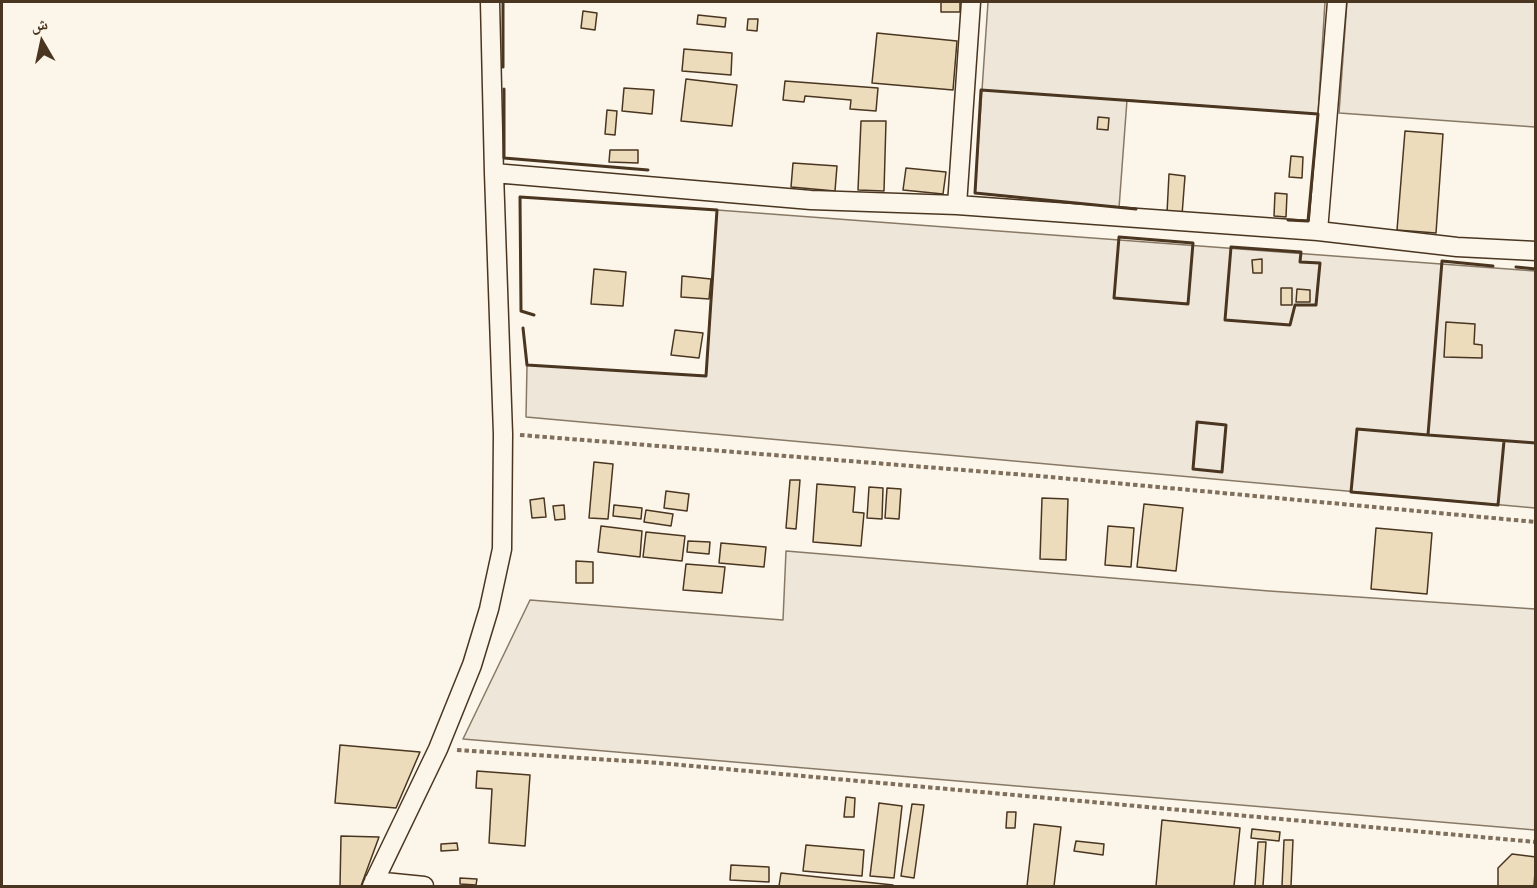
<!DOCTYPE html>
<html>
<head>
<meta charset="utf-8">
<style>
  body { margin:0 }
  #map { position:relative; width:1537px; height:888px; overflow:hidden; background:#fbf6e9; font-family:Lato,"Noto Naskh Arabic",sans-serif }
  canvas { display:block }
  .frame { position:absolute; inset:0; border:3px solid #4a3520; pointer-events:none }
  .north { position:absolute; left:12px; top:12px; width:60px; height:60px; -webkit-text-stroke:4px #fbf6e9; paint-order:stroke; rotate:351deg; font-size:16px; font-weight:700; line-height:24px; text-align:center; color:#4a3520 }
  .north::after { content:''; display:block; margin:auto; width:21px; height:27px; background:#4a3520; clip-path:polygon(50% 0,100% 100%,50% 72%,0 100%) }
</style>
</head>
<body>
<div id="map">
<canvas width="1537" height="888"></canvas>
<div class="frame"></div>
<div class="north">ش</div>
</div>
<script>
const g = document.querySelector('canvas').getContext('2d');
g.lineJoin = 'round';
function paint(path, color) { g.fillStyle = color; g.fill(path, 'evenodd'); }
function trace(path, color, width, dash) { g.strokeStyle = color; g.lineWidth = width; g.lineCap = dash ? 'butt' : 'round'; g.setLineDash(dash || []); g.stroke(path); }
const green = new Path2D(`
  M988,2H1325L1318,114L1127,100L1119,208L975,193Z
  M1347,2H1535V127L1339,113Z
  M717,210L1535,271V508L526,417L527,365L706,376Z
  M786,551L1269,591L1535,609V830L463,739L530,600L783,620Z`);
paint(green, '#ede6d9');
trace(green, '#887966', 1.5);
const building = new Path2D(`
  M941,2H960V12H941Z
  M583,11L597,13L595,30L581,28Z
  M698,15L726,18L725,27L697,24Z
  M748,19H758L757,31L747,30Z
  M877,33L957,41L953,90L872,83Z
  M684,49L732,53L731,75L682,71Z
  M686,79L737,85L732,126L681,121Z
  M785,81L878,88L876,111L850,109L851,100L805,96L804,102L783,100Z
  M624,88L654,90L652,114L622,111Z
  M607,110L617,111L615,135L605,134Z
  M1098,117L1109,118L1108,130L1097,129Z
  M861,121H886L884,191L858,190Z
  M1405,131L1443,134L1436,233L1397,230Z
  M610,150H638V163L609,162Z
  M1291,156L1303,157L1302,178L1289,177Z
  M793,163L837,166L835,191L791,187Z
  M906,168L946,172L943,194L903,190Z
  M1169,174L1185,176L1182,215L1167,213Z
  M1275,193L1287,194L1286,217L1274,216Z
  M1262,259V273H1253L1252,260Z
  M594,269L626,272L623,306L591,304Z
  M682,276L711,279L709,299L681,297Z
  M1281,288H1292V305H1281Z
  M1297,289L1310,290V302H1296Z
  M1446,322L1475,324L1474,344L1482,345V358L1444,357Z
  M675,330L703,333L699,358L671,355Z
  M594,462L613,464L608,519L589,518Z
  M790,480H800L796,529L786,528Z
  M817,484L855,487L853,512L864,513L861,546L813,542Z
  M869,487L883,488L882,519L867,518Z
  M887,488L901,489L899,519L885,518Z
  M666,491L689,494L687,511L664,508Z
  M544,498L546,517L532,518L530,500Z
  M1042,498L1068,499L1066,560L1040,559Z
  M1144,504L1183,508L1176,571L1137,567Z
  M564,505L565,519L555,520L553,506Z
  M614,505L642,508L641,519L613,516Z
  M646,510L673,514L671,526L644,522Z
  M601,526L642,531L640,557L598,552Z
  M1108,526L1134,528L1131,567L1105,565Z
  M1376,528L1432,533L1427,594L1371,589Z
  M646,532L685,536L682,561L643,557Z
  M688,541L710,542L709,554L687,552Z
  M721,543L766,547L764,567L719,563Z
  M576,561L593,562V583H576Z
  M686,564L725,567L722,593L683,590Z
  M340,745L420,752L396,808L335,803Z
  M477,771L530,775L525,846L489,843L492,789L476,788Z
  M846,797L855,798L854,817H844Z
  M879,803L902,806L894,878L870,876Z
  M912,804L924,805L914,878L901,876Z
  M1007,812H1016L1015,828H1006Z
  M1162,820L1240,828L1234,886H1156Z
  M1034,824L1061,827L1054,886H1027Z
  M1252,829L1280,832L1279,841L1251,838Z
  M341,836L379,837L361,886H340Z
  M1284,840H1293L1291,886H1282Z
  M1076,841L1104,844L1103,855L1074,851Z
  M1258,842H1266L1263,886H1255Z
  M457,843L458,850L441,851V844Z
  M806,845L864,850L862,876L803,871Z
  M1512,854L1536,857L1534,886H1498V868Z
  M731,865L769,867V882L730,880Z
  M781,873L893,885V886H779Z
  M460,878L477,879L476,885L460,884Z`);
paint(building, '#ecdcbc');
trace(building, '#4a3520', 1.5);
const street = new Path2D(`
  M494,173L811,200L957,205L1318,231L1457,247L1536,251
  M957,205L971,2
  M1318,231L1337,2
  M374,881L424,886
  M372,886L438,749L472,665L489,609L502,549L503,434L494,173L490,2`);
trace(street, '#4a3520', 21);
trace(new Path2D(`
  M520,435L1039,476L1536,522
  M457,750L659,763L1536,842`), '#7f6f5c', 4, [4.5, 3]);
trace(street, '#fbf6e9', 18);
trace(new Path2D(`
  M503,2V67
  M504,89V158L648,170
  M1136,209L975,193L981,90L1318,114L1308,221L1288,220
  M1119,237L1193,243L1188,304L1114,298Z
  M1231,247L1301,252L1300,262L1320,263L1316,305H1295L1290,325L1225,320Z
  M1493,266L1442,261L1428,435L1536,443
  M1516,267L1536,269
  M523,328L527,365L706,376L717,210L520,197L521,311L534,315
  M1197,422L1226,425L1222,472L1193,469Z
  M1428,435L1357,429L1351,492L1498,505L1504,441`), '#4a3520', 3);
</script>
</body>
</html>
